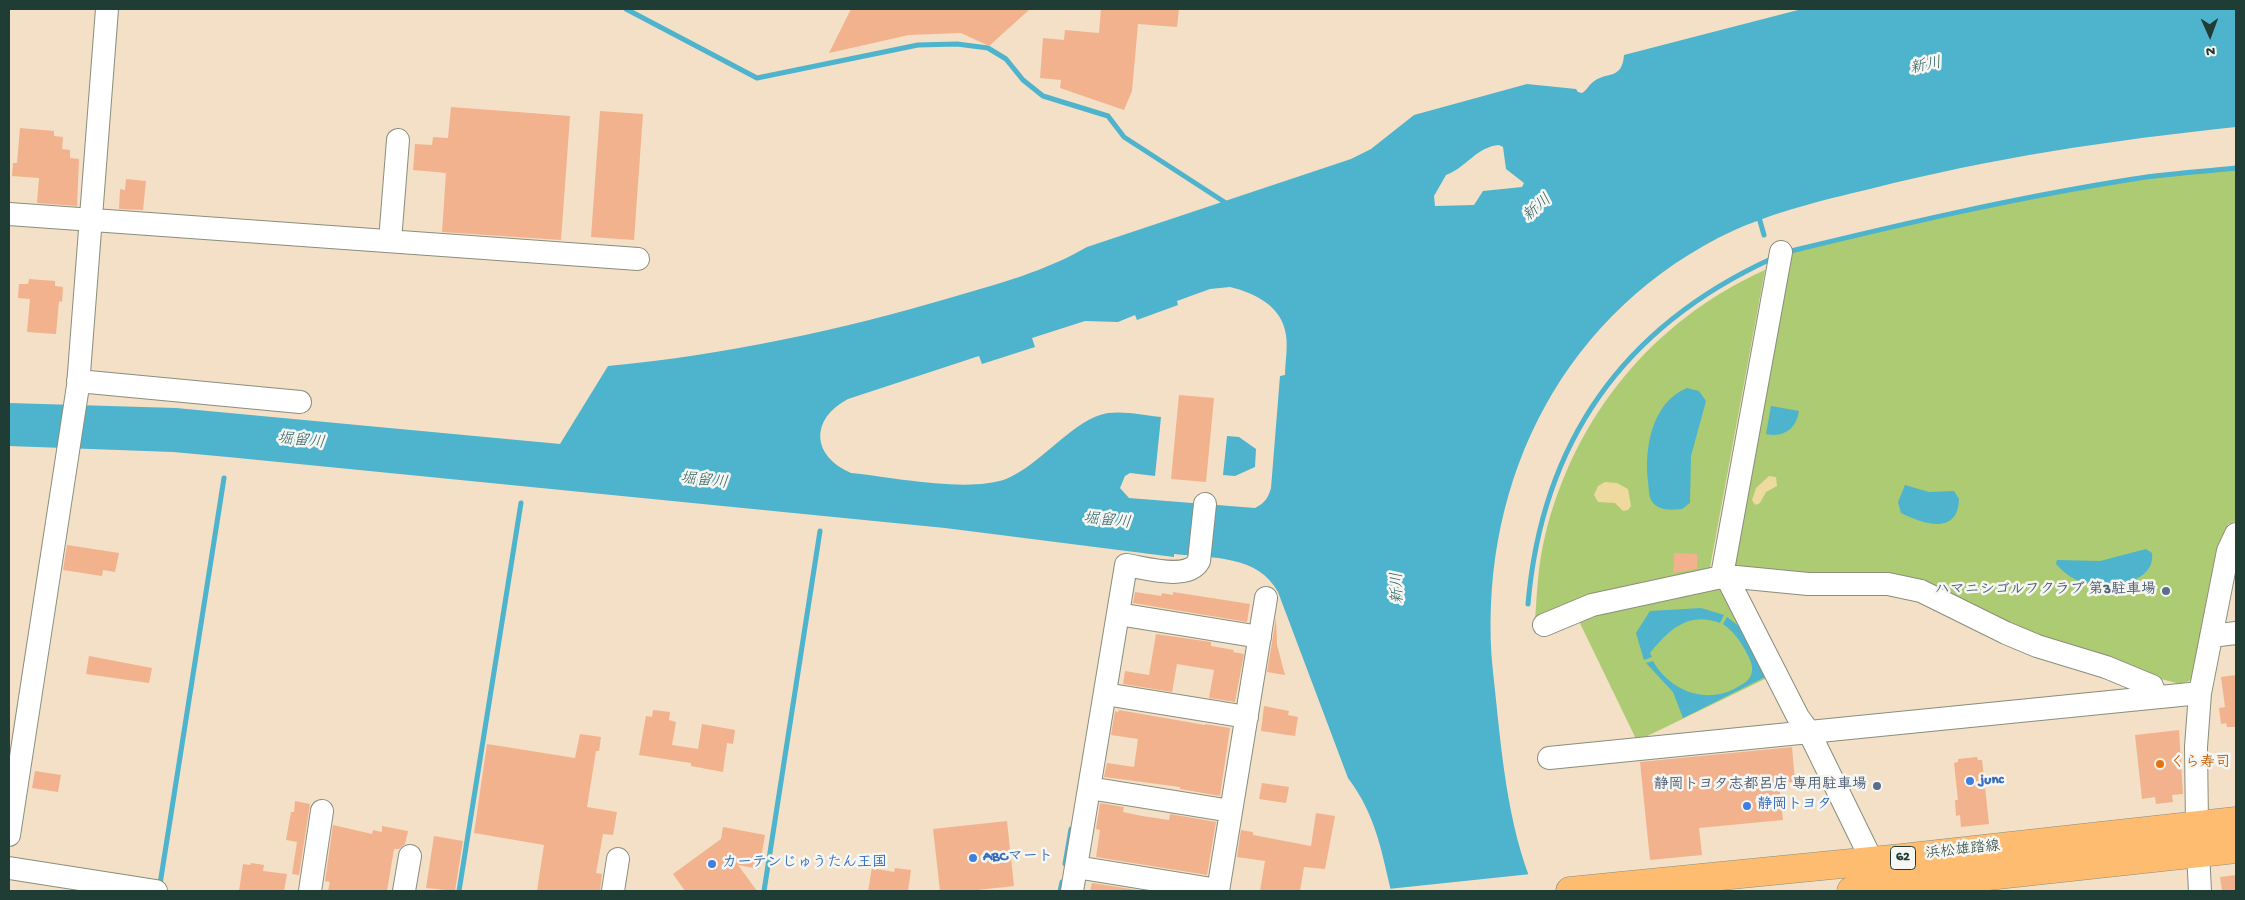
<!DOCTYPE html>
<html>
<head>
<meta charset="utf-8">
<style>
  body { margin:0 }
  #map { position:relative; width:2245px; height:900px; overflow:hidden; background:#f3e0c6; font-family:"Gochi Hand",sans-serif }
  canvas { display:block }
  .frame { position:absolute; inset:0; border:10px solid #1f3d34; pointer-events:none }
  .north { position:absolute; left:2185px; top:10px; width:50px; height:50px; -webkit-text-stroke:4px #f6f6f2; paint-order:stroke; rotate:178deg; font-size:14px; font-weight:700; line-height:20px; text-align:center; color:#1f3d34 }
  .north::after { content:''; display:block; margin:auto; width:18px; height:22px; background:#1f3d34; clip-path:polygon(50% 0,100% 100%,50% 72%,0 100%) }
</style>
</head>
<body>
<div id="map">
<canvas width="2245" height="900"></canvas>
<div class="frame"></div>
<div class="north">N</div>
</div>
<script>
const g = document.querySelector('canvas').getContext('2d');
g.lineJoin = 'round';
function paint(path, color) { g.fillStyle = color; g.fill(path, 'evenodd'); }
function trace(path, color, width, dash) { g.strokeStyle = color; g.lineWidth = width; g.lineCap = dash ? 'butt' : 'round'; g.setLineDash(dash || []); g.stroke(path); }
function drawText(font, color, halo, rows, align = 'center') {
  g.font = font + ' "Gochi Hand","Klee One",sans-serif'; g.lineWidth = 5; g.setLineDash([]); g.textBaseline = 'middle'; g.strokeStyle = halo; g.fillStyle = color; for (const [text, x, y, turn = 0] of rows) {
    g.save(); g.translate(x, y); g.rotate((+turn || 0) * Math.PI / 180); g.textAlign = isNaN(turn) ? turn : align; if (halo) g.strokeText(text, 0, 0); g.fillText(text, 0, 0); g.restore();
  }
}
paint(new Path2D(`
  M2236,169V521L2228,524L2198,678L2180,684L2138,673L2086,652L1835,577L1730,569L1788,254C1900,225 2015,196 2130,181C2165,176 2201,173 2236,169Z
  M1765,270L1709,573L1535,622C1537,593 1538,564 1545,536C1574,417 1653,320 1765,270Z
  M1720,584L1767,678L1637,741L1577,617Z`), '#adcb72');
paint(new Path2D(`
  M1769,476L1776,477L1777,486L1766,492L1760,503L1755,505L1752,500L1756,488Z
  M1605,482L1617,483L1628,489L1631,506L1628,510L1623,511L1615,503L1598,502L1594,495L1598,486Z`), '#eeda9e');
paint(new Path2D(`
  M1802,9H2236V127C2112,140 1991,158 1870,189C1819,201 1765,214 1718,238C1555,323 1476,493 1493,672C1501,744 1506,824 1535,891H1391C1381,848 1375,814 1348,778L1278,592C1258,555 1212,558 1174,554V557L945,528L228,457L173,452L9,446V403L176,408L560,444L608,366C725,355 841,330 953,297C998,284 1046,271 1087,247L1351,159L1371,149L1414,115L1527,84L1576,89L1578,92L1582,93C1587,90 1589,85 1593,82C1606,71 1622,81 1624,55ZM1499,145L1503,147L1506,169L1524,183L1522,187L1483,191L1474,205L1435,206L1434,196L1446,175C1466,168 1476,147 1499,145ZM1230,287C1255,293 1282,306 1286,335C1288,348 1285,363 1285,375L1280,376L1271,488C1268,498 1265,503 1255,508L1129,498L1120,488L1125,476L1130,473L1155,476L1161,417C1144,415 1125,411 1108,413C1074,418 1041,465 1006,479C968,493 892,477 851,473C811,456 810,419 848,399L979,356L982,364L1035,347L1032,338L1085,321L1118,322L1135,315L1137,320L1178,305L1177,301L1210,289Z
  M1687,388L1699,391L1706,401L1691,456L1690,503L1682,509C1673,510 1660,511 1653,503C1648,497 1649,488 1648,481C1644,448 1652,402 1687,388Z
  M1771,406L1799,411C1796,429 1784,438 1766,434Z
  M1227,436L1239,437L1256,449L1255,467L1235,476L1223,475Z
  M1905,485L1929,492L1954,491L1959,499C1958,536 1923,524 1901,513L1898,502Z
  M2146,549L2152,553C2156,583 2109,589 2088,584C2075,581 2065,574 2056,564L2057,560L2100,561Z
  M1701,608L1724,615L1720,623C1688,611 1669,630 1650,653L1652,657L1644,660L1636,633L1650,611Z
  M1727,617L1740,627L1765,677L1683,718L1673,692L1646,663L1653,661C1669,690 1705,705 1736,688C1743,684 1750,681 1752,672C1753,664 1749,657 1745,650C1739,639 1734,632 1723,624Z`), '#4eb3cc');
paint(new Path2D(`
  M1531,874L1538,891H1389L1388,889Z`), '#f3e0c6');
trace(new Path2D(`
  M626,9L757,78L918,45L957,44L988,48L1006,59L1023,80L1043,96L1108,116L1124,137L1229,205
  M1758,214L1764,235
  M1791,251C1902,224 2014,198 2127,180C2163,174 2200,172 2236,168
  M1528,604C1542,442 1623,327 1771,259
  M1065,864L1071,829H1076
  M160,884L224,478
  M459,891L521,503
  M764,891L820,531
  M1060,891L1062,882`), '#4eb3cc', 5);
paint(new Path2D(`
  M851,9H1030L989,46L961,33L909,35L829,53Z
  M1101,9H1179L1177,27L1138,24L1132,91L1124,110L1060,88L1061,80L1040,78L1043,38L1064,40L1065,30L1099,33Z
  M451,107L570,116L561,240L442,232L446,173L413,170L415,144L432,145L433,137L448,138Z
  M600,111L643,114L634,240L591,237Z
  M20,128L54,131V136L63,137L62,149L70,150V158L79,159L77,206L37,203L39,178L12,176L13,163H17Z
  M126,179L146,181L143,210L119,209L120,189L125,190Z
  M29,279L55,281V286L63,287L62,302L59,301L56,334L27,332L30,299L18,298L19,284H28Z
  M1179,395L1214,398L1206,482L1171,479Z
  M67,545L119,553L115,572L103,570L102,576L63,570Z
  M1674,553L1697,554V569L1673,573Z
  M1135,592L1161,596L1162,593L1173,595V592L1250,604L1247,622L1133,603Z
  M1276,618L1277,645L1285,675L1267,672Z
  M1156,634L1211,642V646L1234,650L1233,652L1244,654L1235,702L1209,698L1214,670L1177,664L1172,692L1123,684L1125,671L1149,675Z
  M89,656L152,668L149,683L86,674Z
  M2236,675V727H2227L2226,723L2221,724L2219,708L2225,707L2221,677Z
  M1264,706L1289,711L1288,715L1298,717L1295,736L1261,731Z
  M653,710L670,712L669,720L676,722L672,745L698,749L702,724L735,730L733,744L727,743L723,772L691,766V763L639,755L646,716L652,717Z
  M1119,710L1205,725V724L1230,728L1220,796L1180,789V787L1104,777L1107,763L1134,767L1138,739L1111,735L1115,711L1118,712Z
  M2179,730L2183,794L2172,795L2173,802L2156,804L2155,797L2142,799L2135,735Z
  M580,734L601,737L599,751H596L587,807L617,812L613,835L603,834L596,873L602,874L600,891H537L544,845L474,833L487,744L575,758Z
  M1792,747L1795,782L1779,783L1783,820L1699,828L1702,855L1650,860L1640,762Z
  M1977,757L1978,760H1982L1989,824L1961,827L1960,815L1956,816L1955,800H1958L1954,763L1958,762V759Z
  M35,771L61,775L58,792L32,788Z
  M1262,783L1289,787L1286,803L1259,799Z
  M295,801L310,804L299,875L292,874L297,842L286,840L291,812H294Z
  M1100,803L1124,807L1123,812L1142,816L1169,820L1170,814L1216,822L1207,875L1096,857L1100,830L1096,829Z
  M1316,813L1335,816L1325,869L1304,867L1300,891H1260L1265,861L1237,857L1241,830L1253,832V835L1311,846Z
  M1007,821L1014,886L968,891H940L933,829Z
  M333,825L372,834L373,830L382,832V826L408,831L405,844L399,849H394L387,891H328L330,882L325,881Z
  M723,827L765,835L759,869L738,865L757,891H685L673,874L721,839Z
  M434,836L463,841L455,891L426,888Z
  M251,863L264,865L263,871L287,874L284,891H239L243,864L250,865Z
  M872,868L894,872L895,868L911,870L908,891H868Z
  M2236,875V891H2222L2220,877Z
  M1092,883L1144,891H1090Z`), '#f2b28e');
const minor = new Path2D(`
  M9,214L638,259
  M390,241L398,140
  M1781,252L1723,570L1798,717L1809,732L1879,875
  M78,381L300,402
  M1118,614L1260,637
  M1544,625L1592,605L1726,576L1808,584H1888L1921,591L2006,633L2037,646L2106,667L2152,686L2156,697
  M2211,636L2236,633
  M1105,694L1247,717
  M1549,758L2200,693
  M1089,788L1231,811
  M2197,825L2196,747L2200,693L2228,551L2236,534
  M9,835L78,386L107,9
  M2198,853L2200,891
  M1076,867L1218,890
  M9,868L156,891
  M310,891L322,811
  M404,891L410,856
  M613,891L618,859
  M1072,891L1126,565C1146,568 1188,581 1199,561L1205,504
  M1218,891L1266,598`);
const major = new Path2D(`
  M1570,891L1902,858L2236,821
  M1851,891L2236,849`);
trace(minor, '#898e7d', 24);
trace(major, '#898e7d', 29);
trace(minor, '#fff', 22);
trace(major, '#febc70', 28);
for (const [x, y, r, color] of [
  [2166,591,5,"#5c6f8a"],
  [2160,764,5,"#e8710a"],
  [1970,781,5,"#3f7fe0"],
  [1877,786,5,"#5c6f8a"],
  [1747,806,5,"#3f7fe0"],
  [973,858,5,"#3f7fe0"],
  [712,864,5,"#3f7fe0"]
]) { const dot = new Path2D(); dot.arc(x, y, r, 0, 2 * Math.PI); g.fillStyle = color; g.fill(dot); trace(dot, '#f6f6f2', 2); }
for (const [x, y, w] of [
  [1903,858,25]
]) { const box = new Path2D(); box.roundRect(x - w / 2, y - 11.5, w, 23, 4); g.fillStyle = '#f6f6f2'; g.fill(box); trace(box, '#1f3d34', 1); }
drawText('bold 14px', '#1f3d34', null, [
  ["62",1903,858]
]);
drawText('bold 15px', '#4e5e75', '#f6f6f2', [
  ["ハマニシゴルフクラブ 第3駐車場",2156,591],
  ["静岡トヨタ志都呂店 専用駐車場",1867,786]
], 'right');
drawText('bold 15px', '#c56008', '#f6f6f2', [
  ["くら寿司",2170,764]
], 'left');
drawText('bold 15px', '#366cbe', '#f6f6f2', [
  ["junc",1980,781],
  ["静岡トヨタ",1757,806],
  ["ABCマート",983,858],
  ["カーテンじゅうたん王国",722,864]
], 'left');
drawText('15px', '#1f3d34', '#f6f6f2', [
  ["浜松雄踏線",1963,851,-6]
]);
drawText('italic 16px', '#2d6062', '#f6f6f2', [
  ["新川",1926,67,-12],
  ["新川",1538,209,-42],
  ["堀留川",301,442,6],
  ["堀留川",704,482,6],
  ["堀留川",1107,522,6],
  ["新川",1399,588,-92]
]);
</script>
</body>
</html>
